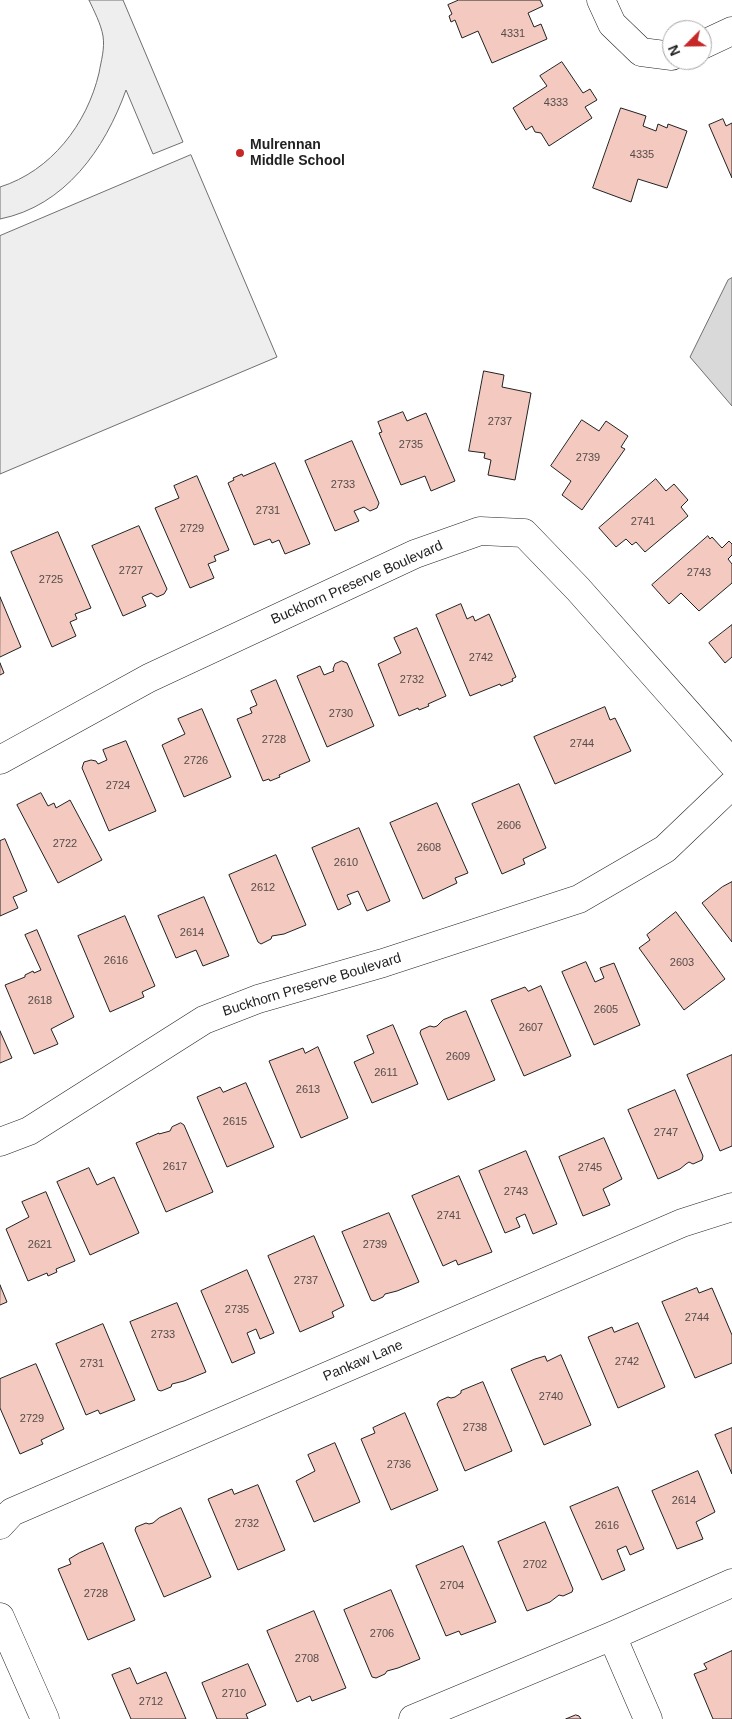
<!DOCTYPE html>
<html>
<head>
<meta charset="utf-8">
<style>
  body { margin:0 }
  #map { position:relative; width:732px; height:1719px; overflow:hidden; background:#fff; font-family:Helvetica,sans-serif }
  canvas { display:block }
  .north { position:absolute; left:662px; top:20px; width:50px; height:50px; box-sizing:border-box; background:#fff; border:1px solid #a7a7a7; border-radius:50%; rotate:247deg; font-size:14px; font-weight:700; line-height:20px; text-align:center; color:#222 }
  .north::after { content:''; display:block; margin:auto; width:18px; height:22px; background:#c62828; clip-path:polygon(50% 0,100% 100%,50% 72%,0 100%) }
</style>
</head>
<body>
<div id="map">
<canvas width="732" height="1719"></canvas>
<div class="north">N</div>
</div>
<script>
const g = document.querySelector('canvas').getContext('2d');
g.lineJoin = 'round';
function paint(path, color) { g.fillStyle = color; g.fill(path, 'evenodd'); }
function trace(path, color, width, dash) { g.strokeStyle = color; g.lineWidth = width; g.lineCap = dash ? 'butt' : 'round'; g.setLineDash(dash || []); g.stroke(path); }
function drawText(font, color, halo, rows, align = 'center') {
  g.font = font + ' Helvetica,sans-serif'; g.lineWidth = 4; g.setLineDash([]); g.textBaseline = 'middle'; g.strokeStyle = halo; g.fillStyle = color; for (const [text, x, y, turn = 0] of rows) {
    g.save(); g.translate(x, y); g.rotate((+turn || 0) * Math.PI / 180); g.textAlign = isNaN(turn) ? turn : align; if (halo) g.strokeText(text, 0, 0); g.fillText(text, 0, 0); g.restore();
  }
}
const green = new Path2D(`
  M89,0H123L183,142L153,154L126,90C105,149 65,206 0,219V187C51,171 87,124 99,73C101,61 105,49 103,36C101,24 94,11 89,0Z
  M191,155L277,357L0,474V236Z`);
paint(green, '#eee');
trace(green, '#6f6f6f', 1);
const water = new Path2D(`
  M732,278V406L690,357L728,280Z`);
paint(water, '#d9d9d9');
trace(water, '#6f6f6f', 1);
const building = new Path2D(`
  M459,0H540L543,6L528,13L534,27L541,24L547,39L492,63L478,31L462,38L455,20L451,22L449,16L452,14L448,5Z
  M562,62L583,93L590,89L597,100L585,107L592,118L549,146L541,133L535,132L532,126L526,130L513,108L547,86L540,76Z
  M621,108L646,116L643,126L656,131L658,124L667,128L668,124L687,131L667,188L638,179L631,202L593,188Z
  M723,119L726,126L732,123V178L709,125Z
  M484,371L504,375L502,387L531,393L515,480L488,475L491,460L484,458L485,453L469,451Z
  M403,412L407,421L426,413L455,481L431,491L425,476L401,485L379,433L382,432L378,422Z
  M582,420L599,431L606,421L628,436L621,447L625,449L582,510L562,495L571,481L551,466Z
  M352,441L379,503L377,508L370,511L364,507L354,511L359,521L335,531L305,461Z
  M275,463L310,544L285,554L279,540L272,543L270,539L254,545L228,483L234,480L233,478L242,474L243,476Z
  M197,476L229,550L214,556L216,561L208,564L214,578L190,588L155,508L179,498L174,486Z
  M656,479L666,491L674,484L688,500L681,507L688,516L645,552L636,542L632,545L626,539L616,547L599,528Z
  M139,526L167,589L164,594L157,597L151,593L142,597L146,606L123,616L92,546Z
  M58,532L91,608L75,614L77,619L70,622L76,636L52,647L11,552Z
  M708,536L710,539L712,537L722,548L729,541L732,544V555L728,559L732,564V583L699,611L681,593L669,604L652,585Z
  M0,597L21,647L0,657Z
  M461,604L467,619L473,616L475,621L489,614L516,677L512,679L513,681L501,686L500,684L470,696L436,615Z
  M732,625V657L725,663L709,643Z
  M417,628L446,696L428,704L429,706L419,710L418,708L399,716L378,664L401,653L394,638Z
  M342,661L347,663L374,726L327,747L297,676L320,666L324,675L334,671L333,669L335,664Z
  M0,663L4,673L0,675Z
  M276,680L310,761L279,775L280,777L270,781L269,779L263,781L237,719L252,713L250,708L257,705L251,691Z
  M605,707L610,720L615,718L631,751L555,784L534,737Z
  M202,709L231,777L184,797L162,745L185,734L178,719Z
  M126,741L156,811L109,831L82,768L84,762L91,760L96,761L98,764L107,760L103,750Z
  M519,784L546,848L523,859L525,864L502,874L472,804Z
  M41,793L48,806L54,803L56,808L70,800L102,860L58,883L17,805Z
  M437,803L468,873L455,878L457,883L423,899L390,823Z
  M359,828L390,901L367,911L358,891L347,895L351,904L338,910L312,848Z
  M5,839L27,891L13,897L18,908L0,916V841Z
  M276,855L306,925L284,934L272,936L271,939L261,944L258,942L229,875Z
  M732,882V942L702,903L722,887Z
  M204,897L229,956L203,966L196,950L176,958L158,916Z
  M676,912L725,979L684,1010L639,948L650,940L647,935Z
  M125,916L155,986L142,992L144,997L110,1012L78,936Z
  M37,930L74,1017L51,1029L58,1044L34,1054L5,985L25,977V975L33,971L34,973L41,970L25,935Z
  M586,962L595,982L604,978L600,968L614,963L640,1025L594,1045L562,972Z
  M541,986L571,1056L524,1076L491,1000L525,987L528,991Z
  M466,1011L495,1080L448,1100L420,1033L421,1030L430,1026L434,1027L437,1026L443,1020Z
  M393,1025L418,1084L372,1103L354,1062L374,1053L367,1036Z
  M0,1031L12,1058L0,1063Z
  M318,1047L348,1118L301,1138L269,1061L303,1048L305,1053Z
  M732,1055V1146L720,1151L687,1075Z
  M246,1083L274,1147L227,1167L197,1097L220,1087L223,1092Z
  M675,1090L703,1156L702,1160L693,1164L689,1162L686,1164L680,1169L658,1179L628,1110Z
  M181,1123L184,1125L213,1192L166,1212L136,1143L159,1133V1134L170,1131L172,1127Z
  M604,1138L622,1179L603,1189L610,1205L583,1216L559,1157Z
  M526,1151L557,1224L533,1234L525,1214L516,1218L520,1227L505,1233L479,1171Z
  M89,1168L97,1185L114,1177L139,1233L90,1255L57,1182Z
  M459,1176L492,1252L458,1265L456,1260L443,1266L412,1196Z
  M46,1192L75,1261L56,1269L57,1272L48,1276L47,1273L28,1281L6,1229L29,1217L22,1202Z
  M389,1213L419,1282L397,1291L385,1294L383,1297L374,1301L371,1300L342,1232Z
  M314,1236L344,1306L332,1312L334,1317L300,1332L268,1256Z
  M247,1270L274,1333L260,1339L256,1329L247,1333L255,1353L232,1363L201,1291Z
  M0,1285L7,1302L0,1305Z
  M697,1288L699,1293L712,1288L732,1335V1363L695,1378L662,1302Z
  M177,1303L206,1372L184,1381L172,1384L171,1387L161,1391L158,1390L130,1322Z
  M638,1323L665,1387L618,1408L588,1337L612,1327L614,1332Z
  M103,1324L135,1400L100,1414L98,1410L86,1415L56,1344Z
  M561,1355L591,1425L544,1445L511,1369L535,1359L545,1356L547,1361Z
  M36,1364L64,1429L41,1440L43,1444L20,1454L0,1408V1379Z
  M483,1382L512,1451L465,1471L437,1404L439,1401L448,1397L451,1398L455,1397L461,1393V1391Z
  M405,1413L438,1490L391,1510L361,1439L375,1433L373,1428Z
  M732,1428V1474L715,1435Z
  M335,1443L360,1502L314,1522L296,1481L315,1471L308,1455Z
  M698,1471L715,1512L696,1522L703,1539L677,1549L652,1491Z
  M258,1485L285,1550L238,1570L208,1499L232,1489L234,1494Z
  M618,1487L644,1549L630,1555L626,1546L617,1550L625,1570L602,1580L570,1507Z
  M181,1508L211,1577L164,1597L135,1530L136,1527L146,1523L149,1524L153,1523L159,1518Z
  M545,1522L573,1589L572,1592L563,1596L559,1595L550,1602L527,1611L498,1542Z
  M103,1543L135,1620L88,1640L58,1569L71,1564L69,1559L79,1553Z
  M463,1546L496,1622L461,1635L459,1631L446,1636L416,1566Z
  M391,1590L420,1659L398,1668L387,1671L385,1674L376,1678L372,1677L344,1610Z
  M314,1611L346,1688L312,1701L310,1696L297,1702L267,1631Z
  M732,1651V1719H713L694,1674L707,1669L704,1664Z
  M248,1664L266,1705L246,1714L248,1719H217L202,1683Z
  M130,1668L137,1684L166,1672L186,1719H131L112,1675Z
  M576,1715L579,1716L581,1719H566Z`);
paint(building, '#f3c9c0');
trace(building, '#222', 1);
const minor = new Path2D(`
  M601,0L612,24L641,52L672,56
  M702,45L732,31
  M0,760L149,678L415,554L480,531L524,533L578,589L732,763
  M0,1142L29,1131L204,1020L258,999L383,963L579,899L665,849L732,785
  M0,1525L12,1512L682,1223L732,1207
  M0,1617L45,1719
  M612,1636L648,1719
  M413,1719L612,1636L732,1583`);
trace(minor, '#222', 29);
trace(minor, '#fff', 28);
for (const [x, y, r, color] of [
  [240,153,5,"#c62828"]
]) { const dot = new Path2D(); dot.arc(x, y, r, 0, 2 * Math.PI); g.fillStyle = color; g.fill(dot); trace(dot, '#fff', 2); }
drawText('11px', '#564c4a', null, [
  ["4331",513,34],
  ["4333",556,103],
  ["4335",642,155],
  ["2737",500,422],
  ["2735",411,445],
  ["2739",588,458],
  ["2733",343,485],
  ["2731",268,511],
  ["2741",643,522],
  ["2729",192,529],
  ["2727",131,571],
  ["2743",699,573],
  ["2725",51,580],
  ["2742",481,658],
  ["2732",412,680],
  ["2730",341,714],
  ["2728",274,740],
  ["2744",582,744],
  ["2726",196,761],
  ["2724",118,786],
  ["2606",509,826],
  ["2722",65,844],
  ["2608",429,848],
  ["2610",346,863],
  ["2612",263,888],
  ["2614",192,933],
  ["2616",116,961],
  ["2603",682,963],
  ["2618",40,1001],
  ["2605",606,1010],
  ["2607",531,1028],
  ["2609",458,1057],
  ["2611",386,1073],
  ["2613",308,1090],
  ["2615",235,1122],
  ["2747",666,1133],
  ["2617",175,1167],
  ["2745",590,1168],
  ["2743",516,1192],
  ["2741",449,1216],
  ["2621",40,1245],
  ["2739",375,1245],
  ["2737",306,1281],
  ["2735",237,1310],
  ["2744",697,1318],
  ["2733",163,1335],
  ["2742",627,1362],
  ["2731",92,1364],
  ["2740",551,1397],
  ["2729",32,1419],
  ["2738",475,1428],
  ["2736",399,1465],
  ["2614",684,1501],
  ["2732",247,1524],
  ["2616",607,1526],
  ["2702",535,1565],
  ["2704",452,1586],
  ["2728",96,1594],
  ["2706",382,1634],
  ["2708",307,1659],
  ["2710",234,1694],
  ["2712",151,1702]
]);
drawText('bold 14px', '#222', '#fff', [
  ["Mulrennan",250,145],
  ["Middle School",250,161]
], 'left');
drawText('14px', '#222', '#fff', [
  ["Buckhorn Preserve Boulevard",357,583,-24],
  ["Buckhorn Preserve Boulevard",312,985,-17],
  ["Pankaw Lane",363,1361,-23]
]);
</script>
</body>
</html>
